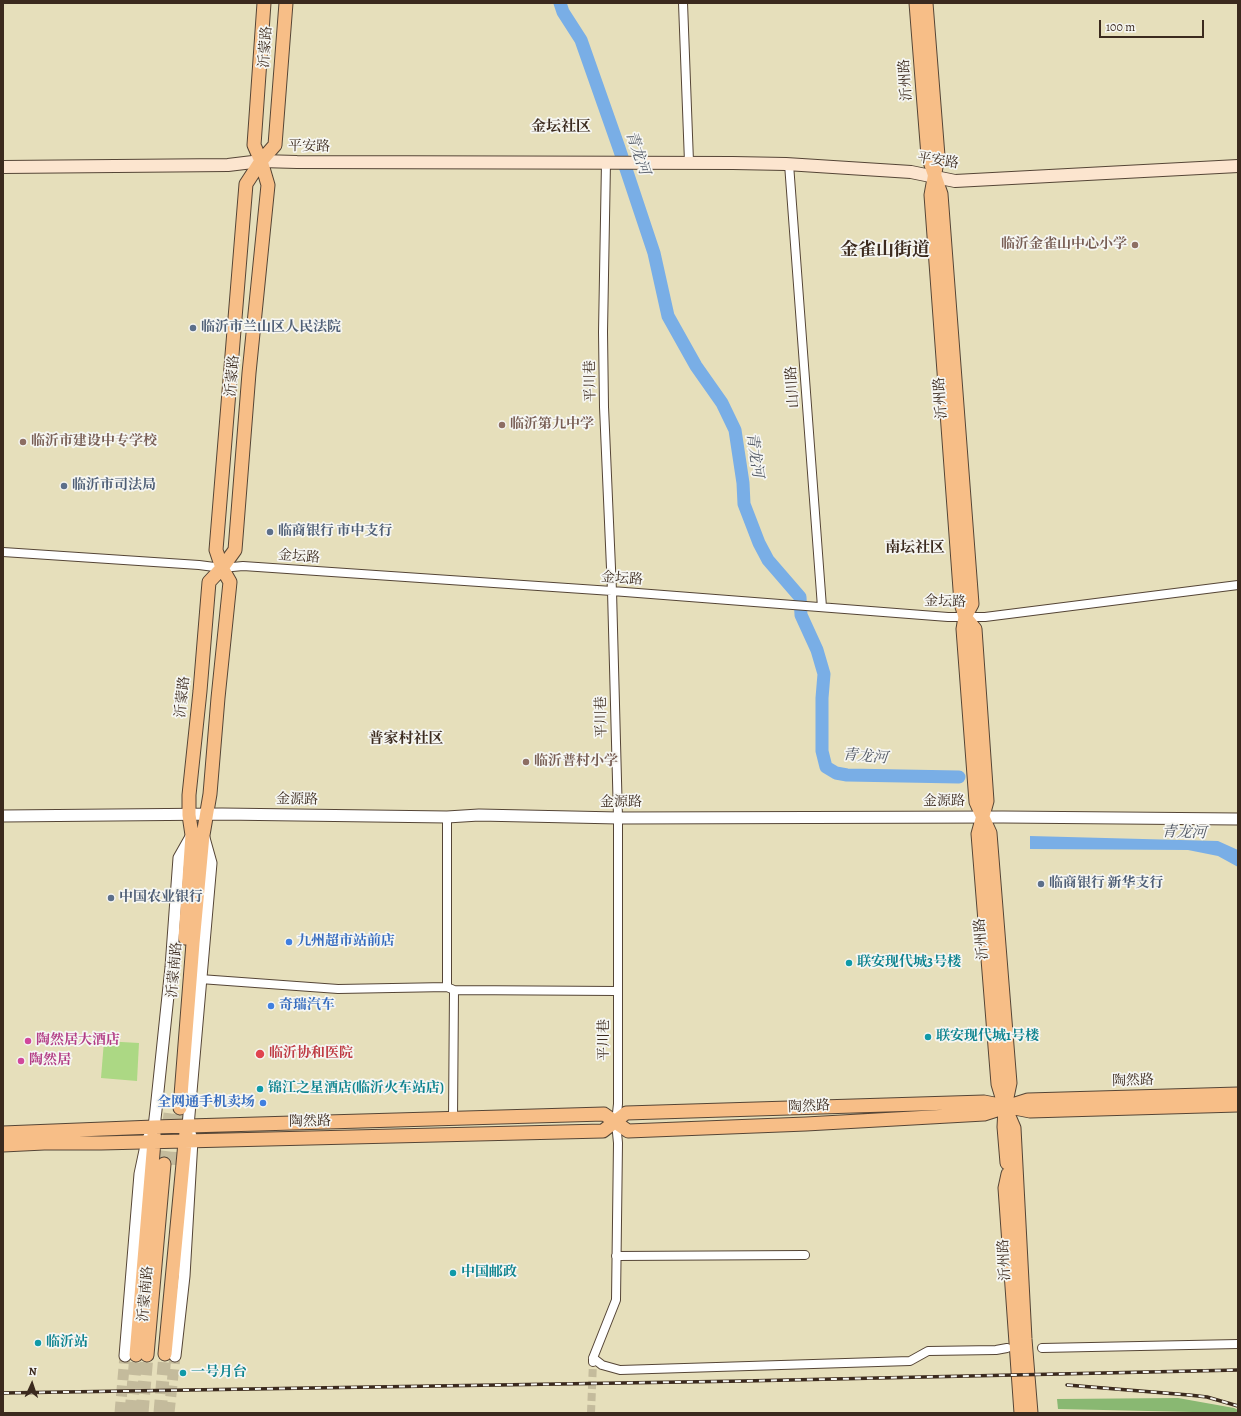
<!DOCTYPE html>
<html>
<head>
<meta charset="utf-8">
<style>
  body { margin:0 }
  #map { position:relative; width:1241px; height:1416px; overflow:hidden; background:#e6dfbb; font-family:Alegreya,serif }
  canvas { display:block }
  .frame { position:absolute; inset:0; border:4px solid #3b2a1e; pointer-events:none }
  .north { position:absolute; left:12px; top:1364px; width:40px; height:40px; -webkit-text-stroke:3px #f6f6f2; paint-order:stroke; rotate:3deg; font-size:11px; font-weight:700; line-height:16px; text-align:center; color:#3b2a1e }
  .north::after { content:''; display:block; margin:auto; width:14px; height:18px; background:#3b2a1e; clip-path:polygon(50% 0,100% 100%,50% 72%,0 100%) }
  .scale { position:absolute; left:1099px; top:20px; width:105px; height:18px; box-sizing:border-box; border:2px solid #3b2a1e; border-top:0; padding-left:5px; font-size:12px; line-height:14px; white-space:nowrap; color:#3b2a1e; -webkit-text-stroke:3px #f6f6f2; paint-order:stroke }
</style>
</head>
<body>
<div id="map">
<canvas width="1241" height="1416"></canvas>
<div class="frame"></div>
<div class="north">N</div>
<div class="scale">100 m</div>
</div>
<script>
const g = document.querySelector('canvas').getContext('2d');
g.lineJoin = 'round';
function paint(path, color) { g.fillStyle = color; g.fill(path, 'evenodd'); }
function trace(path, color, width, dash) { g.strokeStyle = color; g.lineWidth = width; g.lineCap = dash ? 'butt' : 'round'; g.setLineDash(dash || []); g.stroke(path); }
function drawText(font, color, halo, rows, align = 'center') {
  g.font = font + ' Alegreya,"Noto Serif SC",serif'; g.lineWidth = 3.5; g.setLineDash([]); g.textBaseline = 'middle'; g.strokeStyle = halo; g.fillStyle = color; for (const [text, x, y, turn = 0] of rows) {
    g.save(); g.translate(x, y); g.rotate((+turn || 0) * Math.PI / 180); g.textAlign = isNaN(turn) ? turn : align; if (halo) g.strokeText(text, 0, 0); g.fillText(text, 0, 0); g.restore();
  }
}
paint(new Path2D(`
  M104,1041L139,1043L137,1081L101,1078Z`), '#acd884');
paint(new Path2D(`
  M1178,1398L1234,1408L1238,1410V1413L1058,1409L1057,1399Z`), '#89b872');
paint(new Path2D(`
  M1030,836L1218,841L1238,850V867L1218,856L1188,850L1030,849Z`), '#79aee6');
trace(new Path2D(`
  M560,3L563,12L581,40L619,148L654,253L668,316L696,366L722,403L735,430L743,483L744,504L759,543L768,560L800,597L801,615L817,650L824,674L822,698V751L826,767L836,773L847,775L959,777`), '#79aee6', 13);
trace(new Path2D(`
  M591,1413L593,1362`), '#c4bb9c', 8, [8, 4]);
trace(new Path2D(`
  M120,1413L125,1356
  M169,1413L175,1356`), '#c4bb9c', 11, [11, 5.5]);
trace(new Path2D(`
  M164,1164L171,1106
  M175,1165L180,1108
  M131,1413L136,1355
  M142,1413L147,1355
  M160,1413L165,1354`), '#c4bb9c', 13, [13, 6]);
const minor = new Path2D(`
  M683,3L689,162
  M789,164L822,607
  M3,552L199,565L222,568L243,566L612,591L948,617H985L1238,585
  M200,979L338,989L447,987L454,990L617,991
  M447,987V817
  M453,1119L454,990
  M616,1256L805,1255
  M1042,1348L1238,1344
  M593,1358L602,1365L620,1370L910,1361L928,1351L996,1350L1007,1348
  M593,1362V1358L616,1300L618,1143L616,1122L618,1104V818L612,591L604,407L603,332L606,162`);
const tertiary = new Path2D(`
  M3,816L222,814L447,817L479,815L618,818L1003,817L1238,819
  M125,1356L140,1174L147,1141L154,1127L156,1110L171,967L179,858L192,835
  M175,1356L184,1276L192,1140L188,1126L211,863L204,838`);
const secondary = new Path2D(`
  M3,167L228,165L261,161L297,162L733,163L786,164L911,172L955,181L1238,166`);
const primary = new Path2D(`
  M916,3L928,156L941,194L972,604L965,617L963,629L976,802L990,833L1010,1083L1005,1107L1004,1127L1007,1163
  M926,3L938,156L931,195L961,603L965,617L975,629L987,801L978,834L998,1084L1005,1107L1014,1128L1025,1339L1031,1413
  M185,938L192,835L189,815V795L200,691L209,582L222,568L235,550L249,373L268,185L261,161L254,145L264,3
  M180,1108L193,943L203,835L210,794L218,698L230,582L222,568L216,550L246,184L261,161L275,145L286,3
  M3,1133L154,1127L604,1114L628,1131L806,1124L984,1114L1028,1100L1238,1094
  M3,1145L44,1143H101L603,1131L626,1113L984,1102L1030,1111L1238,1105
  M1008,1174L1005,1188L1021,1413
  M165,1354L186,1132
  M136,1355L154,1141V1133
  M147,1355L164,1164`);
trace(minor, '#554536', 10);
trace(tertiary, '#554536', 13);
trace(secondary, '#554536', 14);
trace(primary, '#554536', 15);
trace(minor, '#fff', 8);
trace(tertiary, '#fff', 11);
trace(secondary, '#fce5cf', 12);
trace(primary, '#f7be87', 13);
const rail = new Path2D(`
  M1067,1385L1189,1395L1207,1397L1238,1406
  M3,1393L744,1381L1238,1370`);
trace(rail, '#3b2a1e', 3.5);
trace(rail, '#f6f6f2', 2, [6]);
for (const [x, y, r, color] of [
  [1135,245,4,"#8d6e63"],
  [193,328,4,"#5c6f8a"],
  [502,425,4,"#8d6e63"],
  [23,442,4,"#8d6e63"],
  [64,486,4,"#5c6f8a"],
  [270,532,4,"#5c6f8a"],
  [526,762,4,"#8d6e63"],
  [1041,884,4,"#5c6f8a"],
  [111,898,4,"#5c6f8a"],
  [289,942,4,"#3f7fe0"],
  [849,963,4,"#0f9aa8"],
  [271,1006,4,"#3f7fe0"],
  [928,1037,4,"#0f9aa8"],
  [28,1041,4,"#d1479c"],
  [260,1054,5,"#e0444e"],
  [21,1061,4,"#d1479c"],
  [260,1089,4,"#0f9aa8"],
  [263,1103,4,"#3f7fe0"],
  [453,1273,4,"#0f9aa8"],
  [38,1343,4,"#0f9aa8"],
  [183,1373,4,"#0f9aa8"]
]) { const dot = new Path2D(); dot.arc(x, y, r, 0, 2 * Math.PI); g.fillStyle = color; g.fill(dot); trace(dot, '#f6f6f2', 1.5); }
drawText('14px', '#3b2a1e', '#f6f6f2', [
  ["沂蒙路",266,47,-86],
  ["沂州路",906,80,-94],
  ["平安路",309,147,1],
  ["平安路",938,161,9],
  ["沂蒙路",233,376,-85],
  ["平川巷",591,381,-91],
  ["山川路",793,387,-94],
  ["沂州路",941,398,-94],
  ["金坛路",299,557,4],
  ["金坛路",622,579,4],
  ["金坛路",945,602,2],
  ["沂蒙路",183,697,-84],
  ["平川巷",602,717,-91],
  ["金源路",297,800,1],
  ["金源路",944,802],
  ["金源路",621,803],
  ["沂州路",982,939,-95],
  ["沂蒙南路",175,970,-85],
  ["平川巷",605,1040,-90],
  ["陶然路",1133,1081,-2],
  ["陶然路",809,1107,-3],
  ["陶然路",310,1122,-1],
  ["沂州路",1005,1260,-93],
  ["沂蒙南路",146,1294,-85]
]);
drawText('bold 14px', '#785e54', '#f6f6f2', [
  ["临沂金雀山中心小学",1127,245,"right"],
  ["临沂第九中学",510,425],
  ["临沂市建设中专学校",31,442],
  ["临沂普村小学",534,762]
], 'left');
drawText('bold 14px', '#4e5e75', '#f6f6f2', [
  ["临沂市兰山区人民法院",201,328],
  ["临沂市司法局",72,486],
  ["临商银行 市中支行",278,532],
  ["临商银行 新华支行",1049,884],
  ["中国农业银行",119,898]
], 'left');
drawText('bold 14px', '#366cbe', '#f6f6f2', [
  ["九州超市站前店",297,942],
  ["奇瑞汽车",279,1006],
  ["全网通手机卖场",255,1103,"right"]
], 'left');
drawText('bold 14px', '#0d838f', '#f6f6f2', [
  ["联安现代城3号楼",857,963],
  ["联安现代城1号楼",936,1037],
  ["锦江之星酒店(临沂火车站店)",268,1089],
  ["中国邮政",461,1273],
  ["临沂站",46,1343],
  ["一号月台",191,1373]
], 'left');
drawText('bold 14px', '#b23c85', '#f6f6f2', [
  ["陶然居大酒店",36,1041],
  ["陶然居",29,1061]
], 'left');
drawText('bold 14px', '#be3a42', '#f6f6f2', [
  ["临沂协和医院",269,1054]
], 'left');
drawText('bold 15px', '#3b2a1e', '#f6f6f2', [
  ["金坛社区",561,127],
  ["南坛社区",915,548],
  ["普家村社区",406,739]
]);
drawText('italic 15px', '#515864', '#f6f6f2', [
  ["青龙河",637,153,71],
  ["青龙河",754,455,82],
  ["青龙河",865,757,5],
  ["青龙河",1184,833,2]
]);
drawText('bold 18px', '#3b2a1e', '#f6f6f2', [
  ["金雀山街道",885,251]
]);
</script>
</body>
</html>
